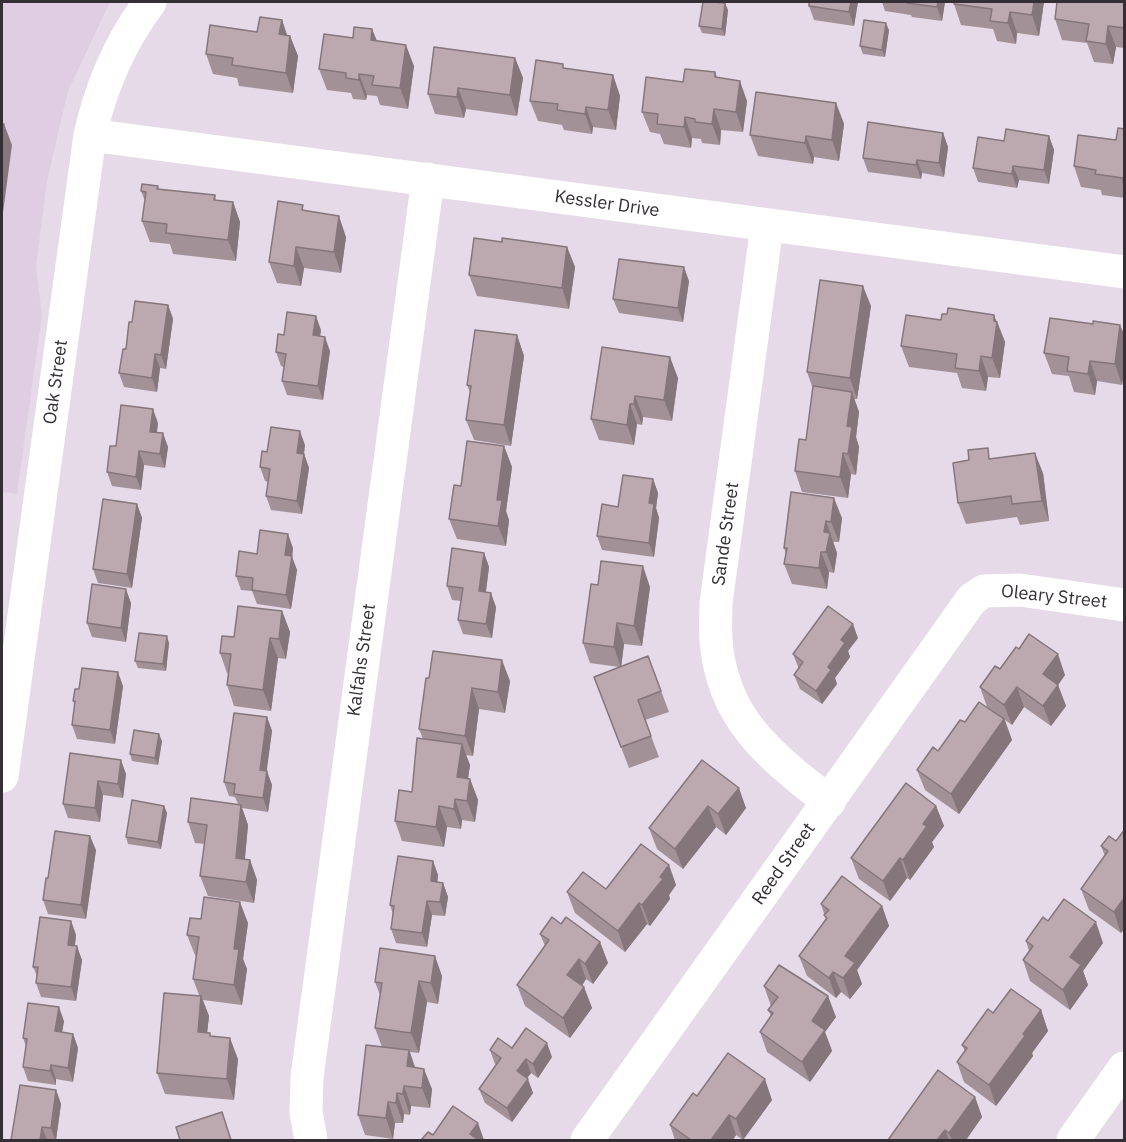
<!DOCTYPE html>
<html>
<head>
<meta charset="utf-8">
<style>
  body { margin:0 }
  #map { position:relative; width:1126px; height:1142px; overflow:hidden; background:#e6dae8; font-family:"IBM Plex Sans",sans-serif }
  canvas { display:block }
  .frame { position:absolute; inset:0; border:3px solid #332f34; pointer-events:none }
</style>
</head>
<body>
<div id="map">
<canvas width="1126" height="1142"></canvas>
<div class="frame"></div>
</div>
<script>
const g = document.querySelector('canvas').getContext('2d');
g.lineJoin = 'round';
function paint(path, color) { g.fillStyle = color; g.fill(path, 'evenodd'); }
function trace(path, color, width, dash) { g.strokeStyle = color; g.lineWidth = width; g.lineCap = dash ? 'butt' : 'round'; g.setLineDash(dash || []); g.stroke(path); }
function drawText(font, color, halo, rows, align = 'center') {
  g.font = font + ' "IBM Plex Sans",sans-serif'; g.lineWidth = 5; g.setLineDash([]); g.textBaseline = 'middle'; g.strokeStyle = halo; g.fillStyle = color; for (const [text, x, y, turn = 0] of rows) {
    g.save(); g.translate(x, y); g.rotate((+turn || 0) * Math.PI / 180); g.textAlign = isNaN(turn) ? turn : align; if (halo) g.strokeText(text, 0, 0); g.fillText(text, 0, 0); g.restore();
  }
}
paint(new Path2D(`
  M2,2H110L68,91L47,181L36,267L42,315L17,494L2,492Z`), '#dfcee2');
trace(new Path2D(`
  M90,135L1124,272
  M767,226L716,603C716,615 715,628 716,640C722,720 771,756 829,802
  M2,776L90,135C101,86 120,42 150,2
  M311,1140L306,1112L307,1077L428,179
  M587,1140L972,599L984,591L1020,590L1124,605
  M1073,1140L1124,1068`), '#fff', 33);
paint(new Path2D(`
  M809,2H858L854,26L814,20L809,6Z
  M882,2H945L942,21L912,17L911,15L885,11Z
  M954,2H1044L1039,36L1017,33L1016,44L997,41L993,29L961,25L954,4Z
  M1125,2V48L1116,47L1113,64L1094,62L1087,43L1062,40L1055,19Z
  M728,10L725,36L702,33L699,26Z
  M282,20L287,35L290,36L298,56L293,93L239,86L237,78L213,74L206,54Z
  M372,29L377,41L414,66L408,109L380,105L377,96L367,95L366,100L353,99L351,93L327,90L319,69L353,38Z
  M889,30L885,57L863,54L860,46Z
  M515,58L523,78L517,116L466,109L464,118L435,114L428,94Z
  M565,69L613,75L620,96L616,130L593,127L592,134L564,130L562,125L538,121L530,101Z
  M715,72L717,77L747,101L743,132L721,130L720,145L702,143L701,139L692,138L691,148L664,144L660,134L650,132L642,112L683,82Z
  M836,103L844,124L839,161L814,157L813,164L758,156L750,135Z
  M1125,129V198L1102,195L1101,190L1081,187L1074,166L1116,140Z
  M943,133L948,147L944,177L922,173L921,179L868,172L863,158Z
  M1049,136L1054,150L1049,184L1019,180L1017,188L978,182L973,168L1004,141Z
  M158,186L159,189L215,195L216,200L233,202L240,222L236,261L173,254L170,244L150,242L142,221L145,201L141,191Z
  M305,211L346,237L341,273L304,268L301,286L277,283L269,262Z
  M502,242L567,247L575,267L569,309L477,296L469,275Z
  M689,281L683,322L619,313L613,299Z
  M168,305L173,319L166,369L160,368L157,392L124,387L119,373L132,322Z
  M871,306L857,399H854L859,412L856,437L859,447L856,475L851,474L848,498L802,492L795,471L806,440L813,389L807,372Z
  M941,320L997,321L1005,342L1000,378L988,377L986,391L962,388L957,373L909,367L901,346Z
  M1093,324L1120,325L1125,337V368L1122,385L1097,381L1095,395L1074,392L1069,376L1052,374L1044,353Z
  M321,330L320,336L330,351L323,400L287,395L282,381L284,367L281,366L276,352L284,335Z
  M517,335L524,356L511,446L474,440L466,420L470,392L467,385Z
  M602,347L678,378L672,421L643,417L642,425L637,424L634,445L599,440L591,419Z
  M158,423L157,432L168,447L165,468L144,465L141,490L112,486L107,472L116,446Z
  M305,445L304,454L309,468L302,514L271,510L266,496L268,482L265,481L260,467L267,452Z
  M504,446L512,467L506,511L509,520L506,546L457,539L449,519L461,486Z
  M992,459L1043,473L1049,521L1020,525L1017,517L966,524L958,503Z
  M653,479L658,493L656,508L659,518L654,557L602,550L597,536Z
  M791,492L842,518L839,542H833L837,553L834,573L829,572L827,589L792,584L784,564L786,554L784,548Z
  M137,504L142,518L132,588L98,583L93,569Z
  M293,548L292,557L297,570L291,609L257,604L252,591L241,590L236,576L257,554Z
  M484,553L489,567L486,592L496,607L492,638L463,634L458,620L461,601L452,600L447,586Z
  M598,585L650,587L642,646L624,644L621,667L648,656L669,712L645,720L659,757L629,768L594,677L619,667L590,663L583,643Z
  M131,603L126,642L92,637L87,623Z
  M282,611L290,632L286,659L278,658L271,711L234,706L227,685L228,674L227,673L220,653L234,637Z
  M858,638L848,651L850,657L835,678L837,684L822,704L800,689L794,675L799,669L793,654Z
  M169,643L166,671L138,668L135,661Z
  M1000,669L1065,675L1058,685L1066,706L1051,726L1024,707L1012,725L1005,720L1012,740L959,814L925,790L917,770L938,751L965,722L987,707L980,687Z
  M426,678L510,681L505,713L479,709L473,756L466,755L470,765L468,779H470L478,800L475,822L462,820L461,829L447,827L444,847L402,841L395,821L412,792L423,739L419,729Z
  M123,686L115,744L77,739L72,725L75,705L73,701L79,689Z
  M267,717L272,731L266,771L272,785L268,812L242,808L248,825L245,859L250,860L257,880L254,903L208,896L200,876L205,844L195,843L188,822L238,804L235,797L229,796L224,782Z
  M162,741L158,765L132,761L130,754Z
  M70,753L126,774L123,798L103,795L100,822L68,818L63,804Z
  M702,760L746,808L726,835L716,827L683,869L657,849L649,828Z
  M164,806L167,813L161,849L128,844L126,837Z
  M936,806L944,826L932,842L934,847L910,880L907,878L890,901L859,879L851,858Z
  M1125,829V928L1121,933L1089,910L1081,889L1105,856L1101,846L1116,841Z
  M96,850L86,919L48,914L43,900L48,878Z
  M433,861L438,875L437,882L443,883L448,897L445,916L432,915L427,947L396,943L391,929L393,914L390,905Z
  M669,865L676,885L669,895L670,899L650,926L647,924L625,952L575,913L567,892L606,889Z
  M821,904L882,906L889,926L857,970L862,984L850,999L841,992L836,998L807,976L799,956L826,920Z
  M201,919L248,923L243,959L247,969L242,1005L203,1000L209,1016L207,1033L238,1059L234,1100L165,1094L157,1073L199,995L193,979L196,956L195,955L187,935Z
  M71,921L76,935L75,946L82,960L76,1001L41,997L36,983L37,976L33,967Z
  M1048,921L1103,943L1083,971L1088,985L1070,1010L1030,981L1023,960L1029,951L1026,941Z
  M561,924L600,942L608,963L593,984L586,979L582,986L584,987L592,1008L570,1038L525,1006L517,985L545,946L540,934Z
  M442,976L438,1004L427,1002L419,1053L410,1052L415,1067L432,1089L430,1108L411,1106L410,1115L404,1114L403,1123H395L393,1139L365,1135L358,1115L382,1047L375,1028L380,995L375,982Z
  M764,986L836,1017L825,1032L832,1051L810,1082L767,1052L760,1032L771,1016L768,1010L771,1006Z
  M1041,1010L1048,1031L1032,1053L1033,1056L996,1106L964,1082L957,1062L965,1051L962,1045L993,1013Z
  M64,1021L62,1032L73,1034L78,1048L73,1082L56,1079V1085L28,1081L23,1067L26,1046L23,1038Z
  M512,1048L552,1057L538,1078L531,1073L527,1078L533,1093L512,1122L485,1103L479,1089L496,1065L495,1064L490,1050Z
  M56,1090L61,1104L56,1140H11Z
  M697,1096L772,1100L743,1140L736,1135L733,1140H675L670,1125Z
  M975,1097L982,1117L966,1140H888Z`), '#a29197');
paint(new Path2D(`
  M851,2H858L854,26L849,12Z
  M938,2H945L942,21L937,7Z
  M1034,2H1044L1039,36L1032,15Z
  M725,3L728,10L725,36L722,29Z
  M1010,12L1017,33L1016,44L1008,23Z
  M282,20L289,41L279,34Z
  M886,23L889,30L885,57L882,50Z
  M1108,26L1116,47L1113,64L1106,44Z
  M372,29L380,49L371,40Z
  M290,36L298,56L293,93L286,73Z
  M406,45L414,66L408,109L400,88Z
  M515,58L523,78L517,116L510,95Z
  M359,74L367,95L366,100L359,80Z
  M613,75L620,96L616,130L608,110Z
  M740,81L747,101L743,132L736,112Z
  M458,88L466,109L464,118L457,97Z
  M836,103L844,124L839,161L832,140Z
  M586,107L593,127L592,134L585,114Z
  M714,109L721,130L720,145L712,124Z
  M685,117L692,138L691,148L684,127Z
  M4,124L12,145L2,220V143Z
  M943,133L948,147L944,177L939,163Z
  M806,136L814,157L813,164L805,143Z
  M1049,136L1054,150L1049,184L1044,170Z
  M917,160L922,173L921,179L916,165Z
  M1013,166L1019,180L1017,188L1012,174Z
  M233,202L240,222L236,261L228,240Z
  M339,216L346,237L341,273L334,252Z
  M296,247L304,268L301,286L294,266Z
  M567,247L575,267L569,309L562,288Z
  M684,267L689,281L683,322L678,308Z
  M863,286L871,306L857,399L850,378Z
  M168,305L173,319L166,369L161,355Z
  M994,315L1005,342L1000,378L992,358Z
  M316,316L321,330L318,349L313,335Z
  M1120,325L1125,337V368L1122,385L1115,364Z
  M517,335L524,356L511,446L504,425Z
  M325,337L330,351L323,400L318,386Z
  M155,354L160,368L157,392L152,378Z
  M981,356L988,377L986,391L979,371Z
  M670,357L678,378L672,421L664,400Z
  M1090,361L1097,381L1095,395L1088,374Z
  M852,392L859,412L856,437L859,447L856,475L848,454L847,426Z
  M635,396L643,417L642,425L634,404Z
  M630,404L637,424L634,445L627,425Z
  M153,409L158,423L155,445L150,432Z
  M300,431L305,445L303,460L304,454L309,468L302,514L297,501V453Z
  M163,433L168,447L165,468L160,454Z
  M504,446L512,467L506,511L509,520L506,546L498,526L497,500Z
  M139,451L144,465L141,490L136,477Z
  M843,453L851,474L848,498L840,477Z
  M1035,453L1043,473L1049,521L1042,501Z
  M653,479L658,493L656,508L659,518L654,557L649,543V503Z
  M834,498L842,518L839,542L831,522Z
  M137,504L142,518L132,588L127,574Z
  M826,521L837,553L834,573L826,552L824,532Z
  M288,534L293,548L292,557L297,570L291,609L286,595L285,555Z
  M821,552L829,572L827,589L819,568Z
  M484,553L489,567L484,605L479,591Z
  M643,566L650,587L642,646L634,626Z
  M126,589L131,603L126,642L121,628Z
  M491,593L496,607L492,638L486,624Z
  M282,611L290,632L286,659L279,639Z
  M617,623L624,644L621,668L614,647Z
  M853,624L858,638L848,651L850,657L835,678L837,684L822,704L816,691L841,640Z
  M167,636L169,643L166,671L163,664Z
  M270,638L278,658L271,711L263,690Z
  M1058,654L1065,675L1051,695L1043,674Z
  M502,660L510,681L505,713L498,692Z
  M118,672L123,686L115,744L110,730Z
  M1058,685L1066,706L1051,726L1043,706Z
  M1017,687L1024,707L1012,725L1004,705Z
  M472,688L479,709L473,756L465,736Z
  M267,717L272,731L265,784L260,770Z
  M1004,719L1012,740L959,814L951,794Z
  M159,734L162,741L158,765L155,758Z
  M462,744L470,765L465,798L457,777Z
  M121,760L126,774L123,798L118,784Z
  M267,771L272,785L268,812L263,798Z
  M470,779L478,800L475,822L467,801Z
  M98,781L103,795L100,822L95,808Z
  M739,788L746,808L726,835L718,814Z
  M455,799L462,820L461,829L454,809Z
  M241,805L248,825L243,878L236,858Z
  M164,806L167,813L161,849L158,842Z
  M439,806L447,827L444,847L436,827Z
  M708,806L716,827L683,869L675,849Z
  M936,806L944,826L932,842L934,847L910,880L903,860L923,824Z
  M90,836L96,850L86,919L81,905Z
  M900,858L907,878L890,901L883,881Z
  M250,860L257,880L254,903L246,882Z
  M433,861L438,875L436,895L431,881Z
  M669,865L676,885L669,895L670,899L650,926L642,905L660,877Z
  M443,883L448,897L445,916L440,902Z
  M1125,897V928L1121,933L1114,912Z
  M427,901L432,915L427,947L422,933Z
  M240,902L248,923L243,959L247,969L242,1005L234,985V949Z
  M639,903L647,924L625,952L618,931Z
  M882,906L889,926L857,970L862,984L850,999L843,978L845,956Z
  M71,921L76,935L73,959L68,945Z
  M1096,922L1103,943L1083,971L1088,985L1070,1010L1063,990L1070,957Z
  M600,942L608,963L593,984L585,964Z
  M77,946L82,960L76,1001L71,987Z
  M435,956L442,976L438,1004L431,983Z
  M579,959L586,979L575,996L567,975Z
  M833,972L841,992L836,998L829,978Z
  M419,981L427,1002L419,1053L411,1033Z
  M584,987L592,1008L570,1038L563,1018Z
  M201,996L209,1016L205,1052L198,1032Z
  M828,996L836,1017L825,1032L832,1051L810,1082L802,1062L812,1021Z
  M59,1007L64,1021L60,1045L55,1031Z
  M1041,1010L1048,1031L1032,1053L1033,1056L996,1106L989,1085L1023,1034Z
  M73,1034L78,1048L73,1082L68,1068Z
  M230,1038L238,1059L234,1100L227,1079Z
  M547,1043L552,1057L538,1078L533,1064Z
  M409,1050L416,1071L407,1066Z
  M526,1059L531,1073L522,1085L517,1071Z
  M51,1065L56,1079V1085L50,1071Z
  M424,1069L432,1089L430,1108L422,1088Z
  M528,1079L533,1093L512,1122L507,1108Z
  M765,1079L772,1100L743,1140L736,1119Z
  M404,1086L411,1106L410,1115L403,1094Z
  M56,1090L61,1104L56,1140H55L51,1128Z
  M397,1093L404,1114L403,1123L396,1103Z
  M975,1097L982,1117L966,1140H952L949,1133Z
  M388,1102L395,1123L393,1139L386,1118Z
  M729,1115L736,1135L733,1140H711Z
  M478,1123L484,1140H473L470,1134Z
  M42,1127L47,1140H40Z
  M945,1130L949,1140H937Z`), '#84767b');
const building = new Path2D(`
  M703,2H713L725,3L722,29L699,26Z
  M809,2H851L849,12L809,6Z
  M907,2H938L937,7L907,3Z
  M954,2H1034L1032,15L1010,12L1008,23L990,21L992,9L954,4Z
  M1057,2H1125V28L1108,26L1106,44L1086,41L1089,24L1055,19Z
  M260,17L282,20L279,34L290,36L286,73L232,65L233,58L206,54L210,25L257,32Z
  M864,20L886,23L882,50L860,46Z
  M354,27L372,29L371,40L406,45L400,88L372,85L374,76L359,74V80L346,78V73L319,69L324,34L353,38Z
  M434,47L515,58L510,95L458,88L457,97L428,94Z
  M536,60L563,64V68L613,75L608,110L586,107L585,114L557,110L558,104L530,101Z
  M685,69L715,72V77L740,81L736,112L714,109L712,124L695,122V119L685,117L684,127L657,124L658,114L642,112L646,77L683,82Z
  M756,92L836,103L832,140L806,136L805,143L750,135Z
  M868,122L943,133L939,163L917,160L916,165L863,158Z
  M2,124H4L2,143Z
  M1118,128L1125,129V183H1123V178L1095,174L1096,170L1074,166L1078,135L1116,140Z
  M1006,129L1049,136L1044,170L1013,166L1012,174L973,168L978,137L1004,141Z
  M142,184L158,186L157,189L215,195L214,200L233,202L228,240L166,233L167,224L142,221L146,192L141,191Z
  M278,201L303,205L302,210L339,216L334,252L296,247L294,266L269,262Z
  M474,238L502,242V238L567,247L562,288L469,275Z
  M619,259L684,267L678,308L613,299Z
  M820,280L863,286L850,378L807,372Z
  M135,301L168,305L161,355L155,354L152,378L119,373L123,349H126L129,322H132Z
  M948,308L994,315V321L997,322L992,358L981,356L979,371L955,368L957,354L901,346L906,315L941,320L942,314H947Z
  M287,312L316,316L313,335L325,337L318,386L282,381L286,354L276,352L278,334L284,335Z
  M1050,318L1093,324V321L1120,325L1115,364L1090,361L1088,374L1067,371L1069,357L1044,353Z
  M475,330L517,335L504,425L466,420L471,386L467,385Z
  M602,347L670,357L664,400L635,396L634,404H630L627,425L591,419Z
  M813,386L852,392L847,426L852,427L848,454L843,453L840,477L795,471L799,439L806,440Z
  M121,405L153,409L150,432L163,433L160,454L139,451L136,477L107,472L110,446H116Z
  M271,427L300,431L297,453L304,454L297,501L266,496L270,469L260,467L262,451L267,452Z
  M467,441L504,446L497,500H502L498,526L449,519L454,485L461,486Z
  M988,448L989,459L1035,453L1042,501L1012,504L1011,496L958,503L953,463L969,460L968,450Z
  M623,475L653,479L649,503L654,504L649,543L597,536L602,504L618,507Z
  M791,492L834,498L831,522L826,521L824,532L830,533L826,552H821L819,568L784,564L787,548H784Z
  M103,499L137,504L127,574L93,569Z
  M260,530L288,534L285,555L292,556L286,595L252,590L253,578L236,576L239,551L257,554Z
  M452,548L484,553L479,591L491,593L486,624L458,620L463,588L447,586Z
  M601,561L643,566L634,626L617,623L614,647L583,643L591,584L598,585Z
  M92,584L126,589L121,628L87,623Z
  M238,606L282,611L279,639L270,638L263,690L227,685L231,654L220,653L222,636L234,637Z
  M828,606L853,624L841,640L845,643L828,667L831,670L816,691L794,675L803,662L793,654Z
  M139,633L167,636L163,664L135,661Z
  M1029,634L1058,654L1043,674L1058,685L1043,706L1017,687L1004,705L980,687L995,666L1000,669L1016,647L1019,649Z
  M433,651L502,660L498,692L472,688L465,736L419,729L426,678H429Z
  M648,656L661,691L638,700L651,736L621,747L594,677Z
  M82,668L118,672L110,730L72,725L75,701H73L75,689H79Z
  M979,702L1004,719L951,794L917,770L933,747L938,751L960,720L965,722Z
  M234,713L267,717L260,770L267,771L263,798L234,794L235,784L224,782Z
  M134,730L159,734L155,758L130,754Z
  M417,738L462,744L457,777L470,779L467,801L455,799L454,809L439,806L436,827L395,821L399,790L412,792Z
  M70,753L121,760L118,784L98,781L95,808L63,804Z
  M702,760L739,788L718,814L708,806L675,849L649,828Z
  M906,783L936,806L923,824L927,826L903,860L900,858L883,881L851,858Z
  M191,798L241,805L236,858L250,860L246,882L200,876L207,825L188,822Z
  M132,800L164,806L158,842L126,837Z
  M1125,829V897L1114,912L1081,889L1108,851L1101,846L1109,836L1116,841Z
  M55,831L90,836L81,905L43,900L46,878H48Z
  M641,844L669,865L660,877L663,879L642,905L639,903L618,931L567,892L583,872L606,889Z
  M398,856L433,861L431,881L443,883L440,902L427,901L422,933L391,929L394,906L390,905Z
  M842,876L882,906L845,956L855,963L843,978L833,972L829,978L799,956L827,918L824,915L829,910L821,904Z
  M204,897L240,902L234,949H239L234,985L193,979L199,937L187,935L190,918L201,919Z
  M1064,899L1096,922L1070,957L1081,965L1063,990L1023,960L1033,946L1026,941L1043,917L1048,921Z
  M40,917L71,921L68,945L77,946L71,987L36,983L38,967H33Z
  M552,917L561,924L566,917L600,942L585,964L579,959L567,975L584,987L563,1018L517,985L549,940L540,934Z
  M380,948L435,956L431,983L419,981L411,1033L375,1028L382,983L375,982Z
  M779,965L828,996L812,1021L825,1030L802,1062L760,1032L773,1013L768,1010L778,997L764,986Z
  M1011,989L1041,1010L1023,1034L1025,1036L989,1085L957,1062L967,1048L962,1045L988,1009L993,1013Z
  M164,993L201,996L198,1032L210,1033V1036L230,1038L227,1079L157,1073Z
  M28,1003L59,1007L55,1031L73,1034L68,1068L51,1065L50,1071L23,1067L27,1039L23,1038Z
  M526,1028L547,1043L533,1064L526,1059L517,1071L528,1079L507,1108L479,1089L501,1058L490,1050L498,1038L512,1048Z
  M366,1045L409,1050L407,1066L424,1069L422,1088L404,1086L403,1094L397,1093L396,1103L388,1102L386,1118L358,1115Z
  M728,1053L765,1079L736,1119L729,1115L711,1140H691L670,1125L693,1093L697,1096Z
  M938,1070L975,1097L949,1133L945,1130L937,1140H888Z
  M20,1085L56,1090L51,1128L42,1127L40,1140H11Z
  M453,1106L478,1123L470,1134L478,1140H421L428,1132L433,1135Z
  M222,1112L231,1140H180L176,1127Z`);
paint(building, '#bca9b0');
trace(building, '#84767b', 1.5);
drawText('18px', '#332f34', '#fff', [
  ["Kessler Drive",607,204,8],
  ["Oak Street",56,382,-82],
  ["Sande Street",726,534,-82],
  ["Oleary Street",1054,597,6],
  ["Kalfahs Street",362,660,-82],
  ["Reed Street",784,864,-55]
]);
</script>
</body>
</html>
